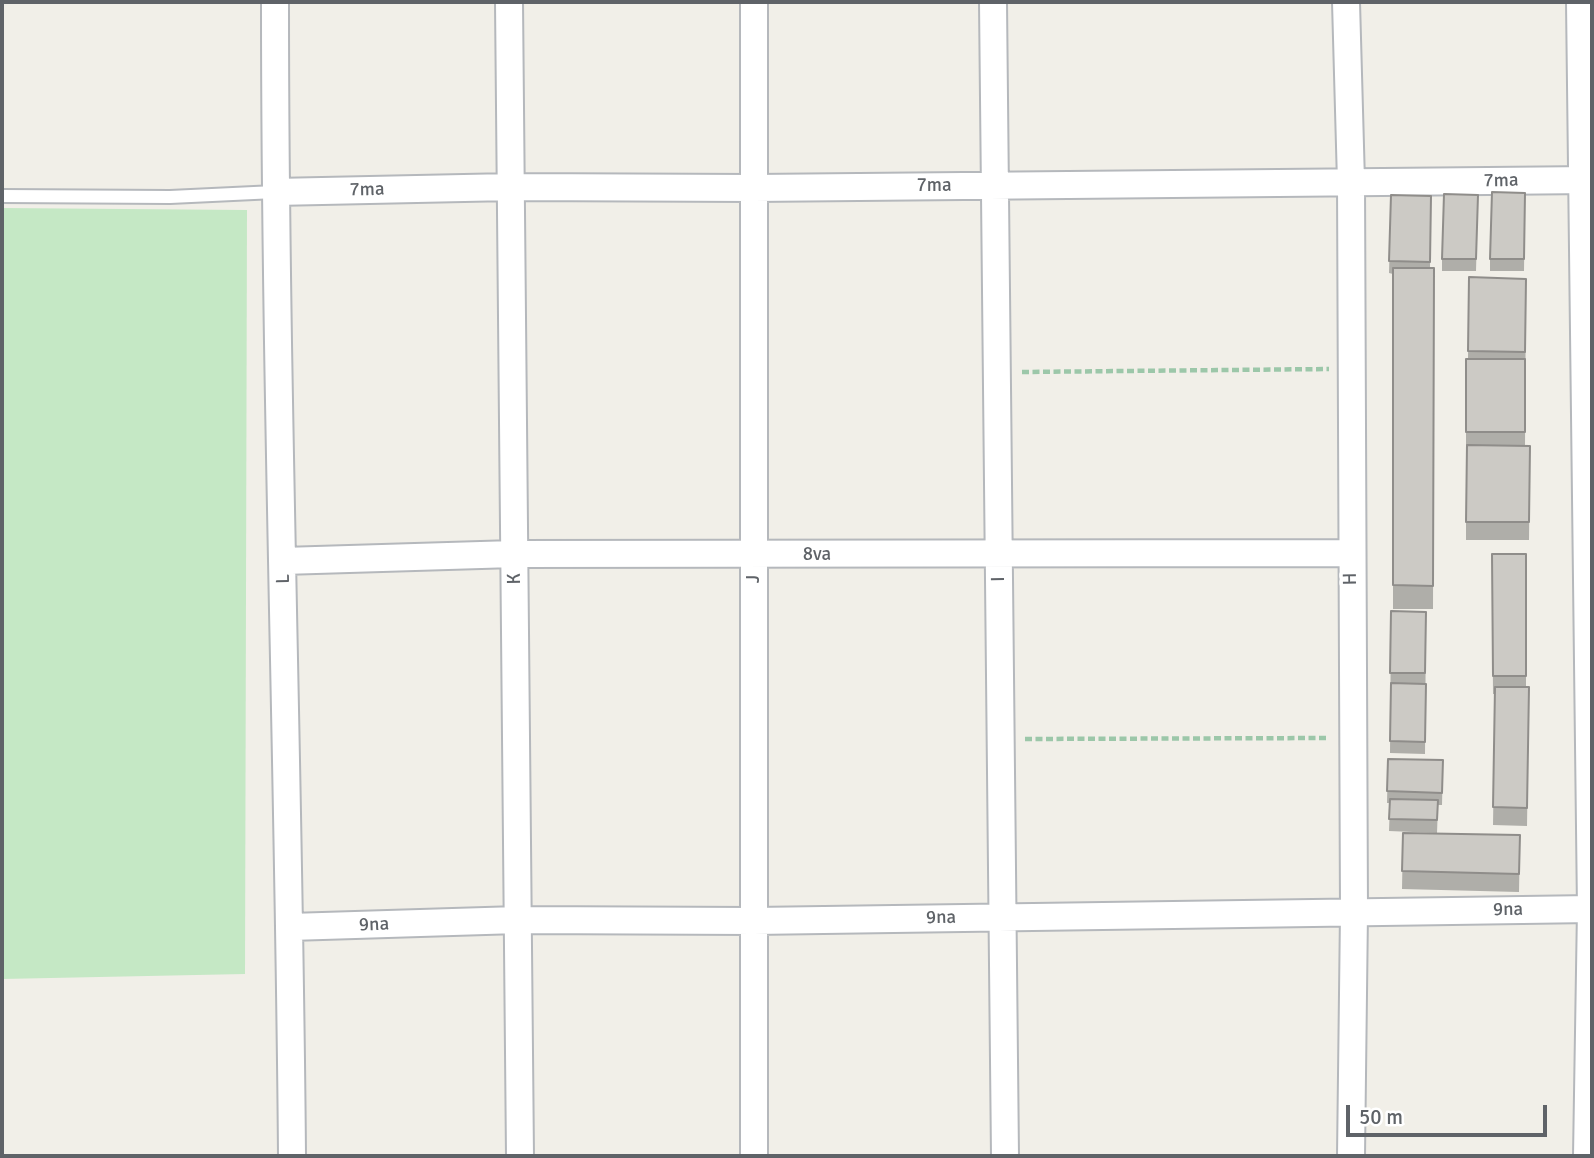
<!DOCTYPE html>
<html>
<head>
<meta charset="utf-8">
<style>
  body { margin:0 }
  #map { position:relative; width:1594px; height:1158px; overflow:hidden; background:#f1efe8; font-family:Signika,sans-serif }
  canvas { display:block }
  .frame { position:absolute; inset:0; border:4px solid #5f6368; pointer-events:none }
  .scale { position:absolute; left:1346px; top:1105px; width:201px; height:32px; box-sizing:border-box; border:4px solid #5f6368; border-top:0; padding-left:9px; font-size:21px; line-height:24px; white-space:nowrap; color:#5f6368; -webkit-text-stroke:5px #fff; paint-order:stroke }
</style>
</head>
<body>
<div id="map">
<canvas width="1594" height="1158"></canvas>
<div class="frame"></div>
<div class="scale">50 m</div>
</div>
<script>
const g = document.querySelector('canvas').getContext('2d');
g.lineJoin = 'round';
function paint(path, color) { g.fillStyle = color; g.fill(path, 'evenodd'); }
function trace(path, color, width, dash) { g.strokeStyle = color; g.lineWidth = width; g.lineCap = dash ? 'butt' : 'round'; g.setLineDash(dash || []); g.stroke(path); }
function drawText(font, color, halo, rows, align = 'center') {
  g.font = font + ' Signika,sans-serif'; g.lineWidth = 7; g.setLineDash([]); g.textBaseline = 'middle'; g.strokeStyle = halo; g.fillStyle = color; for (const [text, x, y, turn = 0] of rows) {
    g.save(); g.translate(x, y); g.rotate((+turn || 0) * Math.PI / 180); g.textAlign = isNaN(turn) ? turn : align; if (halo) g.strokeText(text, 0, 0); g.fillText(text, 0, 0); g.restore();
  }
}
paint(new Path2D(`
  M2,208L247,210L245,974L2,979Z`), '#c5e8c5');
const lane = new Path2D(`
  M2,196L170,197L275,192`);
const street = new Path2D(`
  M275,2C275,387 289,771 292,1156
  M509,2L520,1156
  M993,2L1005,1156
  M1346,2L1351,182L1354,912L1351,1156
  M1580,2L1591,909L1587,1156
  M275,192L511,187L754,188L1592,180
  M283,561L514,554L1351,553
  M290,927L518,920L754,921L1592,909
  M754,1156V2`);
trace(lane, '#b5b8bc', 16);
trace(street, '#b5b8bc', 30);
trace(new Path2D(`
  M1022,372L1329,369
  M1025,739L1327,738`), '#9cc7a9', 4.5, [7, 3.5]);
trace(lane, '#fff', 12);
trace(street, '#fff', 26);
paint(new Path2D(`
  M1525,193L1524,271H1490V259Z
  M1391,195L1431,196L1430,268H1434L1433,609H1393V274L1389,273Z
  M1478,195L1476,271H1442V259Z
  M1469,277L1526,279L1525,446H1530L1529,540H1466V359H1468Z
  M1492,554H1526V687H1529L1527,826L1493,825L1495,694H1493Z
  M1391,611L1426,612L1425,754L1390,753Z
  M1388,759L1443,760L1442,805H1438L1437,833L1389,831L1390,803H1387Z
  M1403,833L1520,835L1519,892L1402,889Z`), '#afaea9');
const building = new Path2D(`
  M1492,192L1525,193L1524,259H1490Z
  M1444,194L1478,195L1476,259H1442Z
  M1391,195L1431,196L1430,262L1389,261Z
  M1393,268H1434L1433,586L1393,585Z
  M1469,277L1526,279L1525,352L1468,351Z
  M1466,359H1525V432H1466Z
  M1467,445L1530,446L1529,522H1466Z
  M1492,554H1526V676H1493Z
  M1391,611L1426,612L1425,673H1390Z
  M1391,683L1426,684L1425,742L1390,741Z
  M1495,687H1529L1527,808L1493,807Z
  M1388,759L1443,760L1442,793L1387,791Z
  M1390,799L1438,800L1437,820L1389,819Z
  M1403,833L1520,835L1519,874L1402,871Z`);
paint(building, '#cccac5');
trace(building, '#8f8d8a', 2);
drawText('19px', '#5f6368', '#fff', [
  ["7ma",1501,181,-1],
  ["7ma",934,186],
  ["7ma",367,190,-1],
  ["8va",817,555],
  ["L",284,579,-91],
  ["K",515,579,-91],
  ["J",754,579,-90],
  ["I",999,579,-91],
  ["H",1351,579,-91],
  ["9na",1508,910,-1],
  ["9na",941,918,-1],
  ["9na",374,925,-2]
]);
</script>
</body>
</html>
